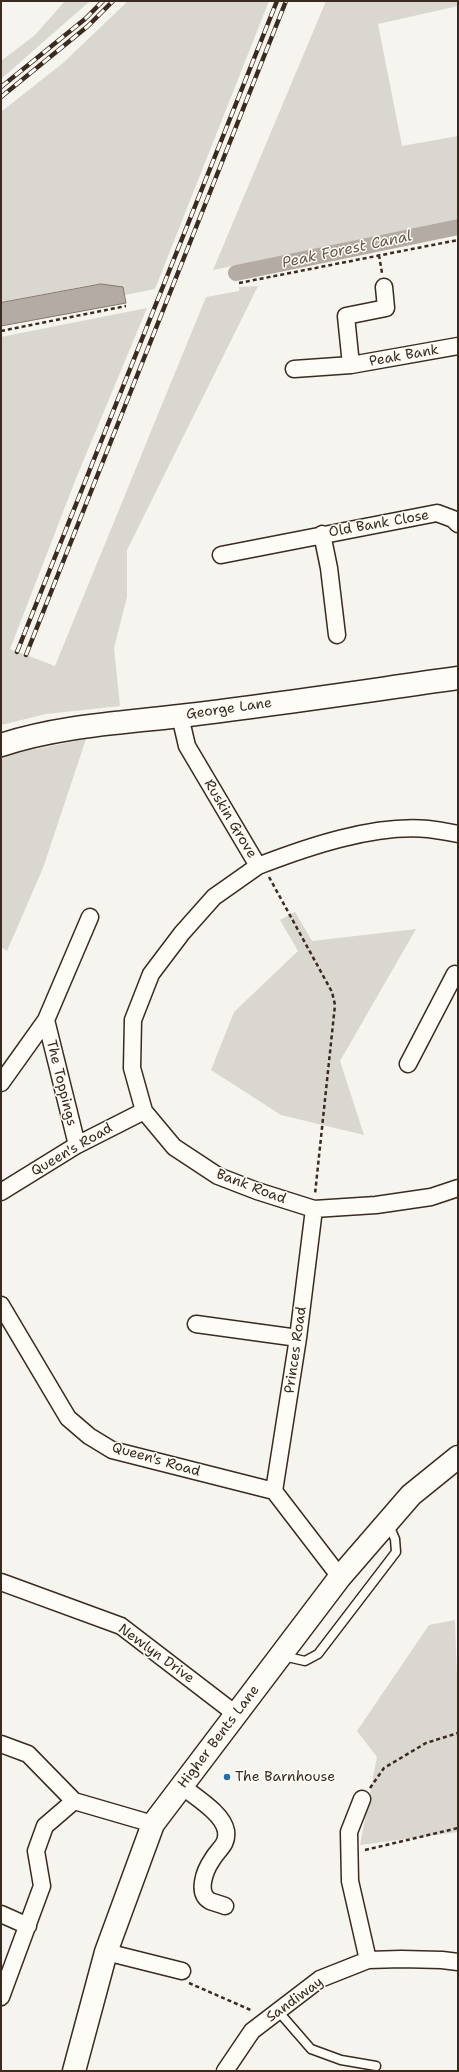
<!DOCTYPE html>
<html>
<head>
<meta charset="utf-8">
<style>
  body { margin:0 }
  #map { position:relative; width:459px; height:2072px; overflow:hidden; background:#f5f4ee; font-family:"Shantell Sans",sans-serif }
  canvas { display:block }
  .frame { position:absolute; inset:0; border:2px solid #3b2a1e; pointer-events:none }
</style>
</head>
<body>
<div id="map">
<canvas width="459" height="2072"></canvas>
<div class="frame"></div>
</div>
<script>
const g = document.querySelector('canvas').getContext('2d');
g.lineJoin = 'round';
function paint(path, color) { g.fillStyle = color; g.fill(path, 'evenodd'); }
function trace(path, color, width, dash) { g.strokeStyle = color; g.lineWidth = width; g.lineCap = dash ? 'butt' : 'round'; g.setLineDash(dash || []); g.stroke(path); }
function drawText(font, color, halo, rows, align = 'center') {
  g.font = font + ' "Shantell Sans",sans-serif'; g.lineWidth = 3; g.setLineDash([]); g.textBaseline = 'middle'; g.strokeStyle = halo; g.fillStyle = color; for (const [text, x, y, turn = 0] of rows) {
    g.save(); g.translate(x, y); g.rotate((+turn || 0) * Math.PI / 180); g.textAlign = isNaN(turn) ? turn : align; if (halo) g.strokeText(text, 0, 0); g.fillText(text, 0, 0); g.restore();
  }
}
paint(new Path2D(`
  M65,1H90L1,79V61L35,35Z
  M128,1H269L155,289L125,295L122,287L101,284L91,285L1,303V112L63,63Z
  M326,1H458V6L378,24L402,146L458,136V219L213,270Z
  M258,286L127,550V597L114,648L120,706L46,714L1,725V337L147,308L77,476L10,649L55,666L206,297L239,291V287Z
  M86,739L43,868L7,951L1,947V758L26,751Z
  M295,912L312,941L416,929L340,1061L364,1135L281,1115L211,1070L234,1012L298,951L280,920Z
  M455,1620L458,1705V1832L360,1845L377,1757L357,1731L429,1625Z`), '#dad6d0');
const water = new Path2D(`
  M101,284L123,287L126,303L1,326V303Z`);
paint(water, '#b4aca4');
trace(water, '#84786e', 1);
trace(new Path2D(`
  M236,273L458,227`), '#b4aca4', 16);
const service = new Path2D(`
  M283,1656L305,1661L318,1654L396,1552L395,1539L388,1523
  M278,2011L311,2049L341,2060L376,2066`);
const minor = new Path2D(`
  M351,365L346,316L386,308L384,287
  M294,369L351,365L458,346
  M322,534L329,568L337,635
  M221,555L437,513L453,519L458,524
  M180,716L187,746L258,866C307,847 374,824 428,829C438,830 448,832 458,834
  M258,866L214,897L182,933L151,974L133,1020L132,1068L144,1111L174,1147L218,1176L257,1191L314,1209L376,1205L431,1197L458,1188
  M46,1020L77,1145
  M408,1064L455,974L458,975
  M1,1083L46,1020L90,917
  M1,1192L77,1145L144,1111
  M1,1305L68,1418L89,1436L112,1450L274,1491L340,1577
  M196,1324L298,1338
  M274,1491L298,1338L314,1209
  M1,1582L121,1626L237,1715
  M1,1744L28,1754L74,1801L153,1824
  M182,1786C195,1797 223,1813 226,1831C228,1845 218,1849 212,1860C205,1870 196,1893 210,1901C215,1903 220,1904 225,1906
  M362,1799L349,1832L350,1881L368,1960
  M1,1914L28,1926
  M106,1952L182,1971
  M1,1997L42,1886L36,1851L45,1826L74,1801
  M225,2071L252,2031L320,1979L368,1960L401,1959L442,1960L458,1962`);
const primary = new Path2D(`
  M1,745C59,726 120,723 180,716C273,705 365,691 458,678
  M74,2071L106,1952L153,1824L340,1577L411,1495L458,1457`);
trace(service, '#3b2a1e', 11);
trace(minor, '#3b2a1e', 19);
trace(primary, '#3b2a1e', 25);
trace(new Path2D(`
  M379,255L382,273
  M239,283L458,240
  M1,331L126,306
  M269,877L332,992L335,1005L315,1194
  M370,1788L384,1768L426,1743L458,1733
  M365,1850L458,1828
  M189,1983L253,2011`), '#3b2a1e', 2.5, [4, 3]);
trace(service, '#fdfcf7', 8);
trace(minor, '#fdfcf7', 16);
trace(primary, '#fdfcf7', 22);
const rail = new Path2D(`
  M1,87L85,19L103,1
  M1,97L88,26L113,1
  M17,652L277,1
  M26,655L286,1`);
trace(rail, '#3b2a1e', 4.5);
trace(rail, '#fdfcf7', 3, [9]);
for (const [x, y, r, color] of [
  [227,1777,4,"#1f6fb2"]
]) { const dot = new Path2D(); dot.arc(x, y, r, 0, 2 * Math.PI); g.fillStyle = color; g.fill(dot); trace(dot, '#fdfcf7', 1.5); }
drawText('14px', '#3b2a1e', '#fdfcf7', [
  ["Peak Bank",404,356,-10],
  ["Old Bank Close",379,524,-10],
  ["George Lane",229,709,-8],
  ["Ruskin Grove",230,819,59],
  ["The Toppings",61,1083,76],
  ["Queen's Road",72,1150,-30],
  ["Bank Road",251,1187,21],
  ["Princes Road",296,1350,-82],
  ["Queen's Road",156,1460,16],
  ["Newlyn Drive",156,1654,36],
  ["Higher Bents Lane",219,1737,-53],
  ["Sandiway",295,2000,-36]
]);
drawText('14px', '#3b2a1e', '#fdfcf7', [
  ["The Barnhouse",235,1777]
], 'left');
drawText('italic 15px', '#65584d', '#fdfcf7', [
  ["Peak Forest Canal",347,250,-12]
]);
</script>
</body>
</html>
